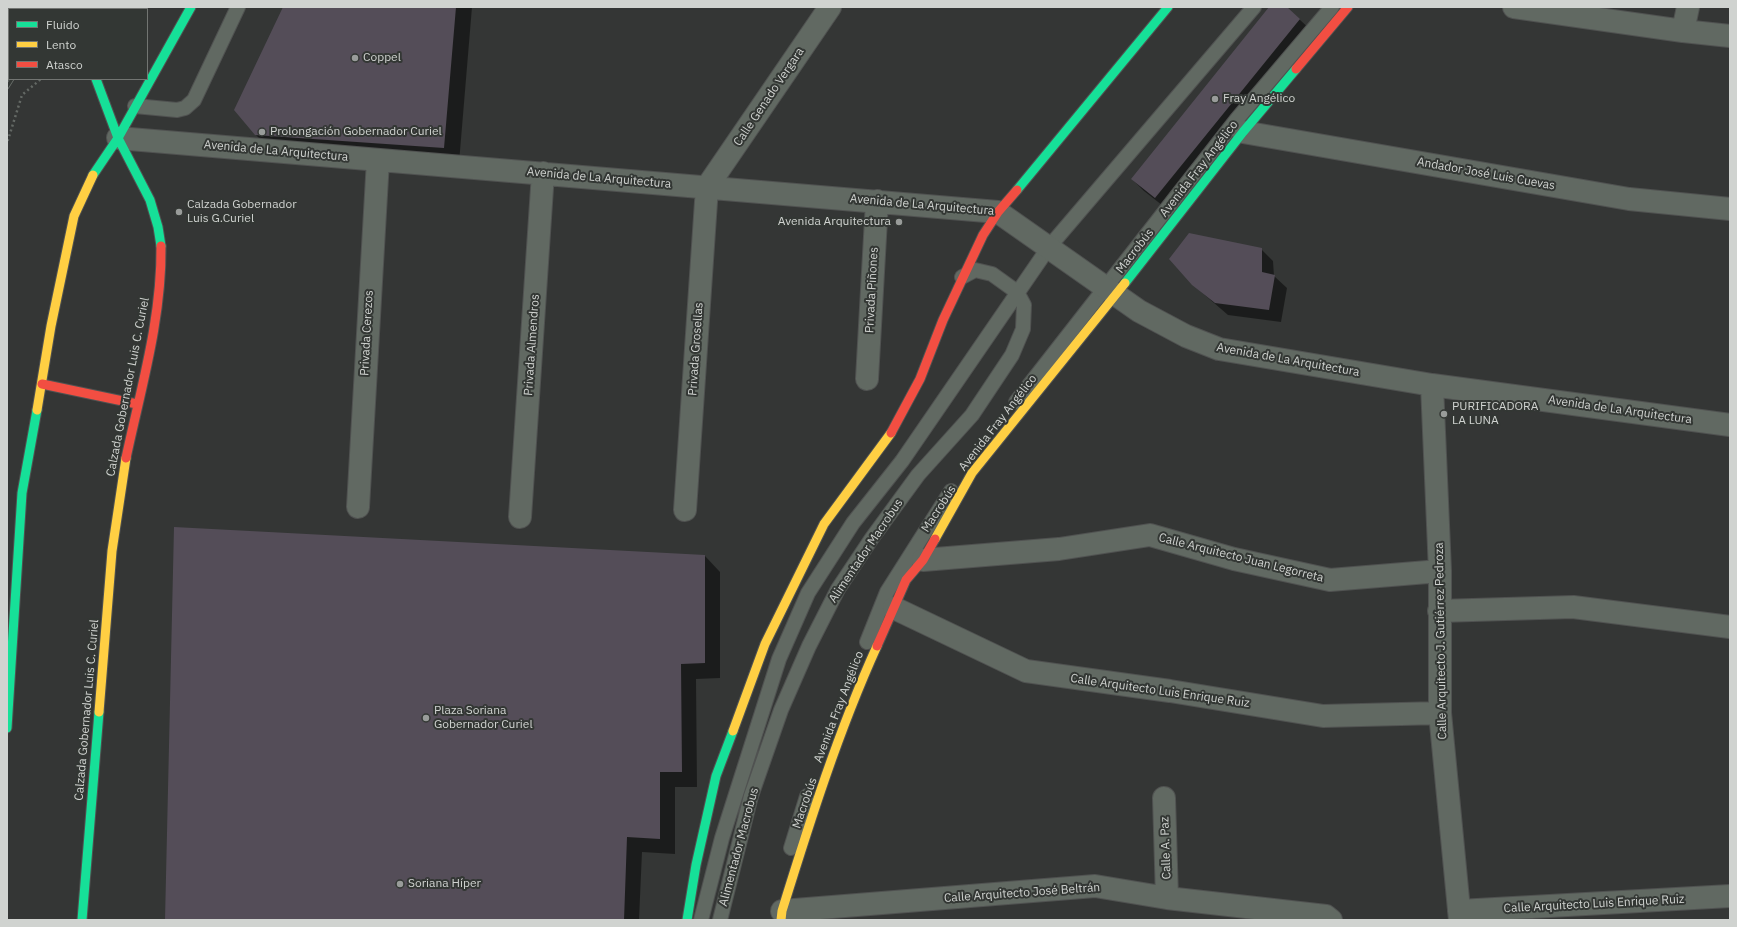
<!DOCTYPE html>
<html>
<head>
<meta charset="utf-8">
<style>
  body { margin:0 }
  #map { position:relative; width:1737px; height:927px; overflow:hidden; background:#343635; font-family:"IBM Plex Sans",sans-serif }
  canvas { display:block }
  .frame { position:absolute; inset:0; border:8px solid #d0d3d0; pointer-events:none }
  .legend { position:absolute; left:8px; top:8px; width:140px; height:72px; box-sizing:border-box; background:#333734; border:1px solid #727572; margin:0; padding:5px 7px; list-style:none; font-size:12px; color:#d0d3d0 }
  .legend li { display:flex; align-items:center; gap:8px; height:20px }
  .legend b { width:20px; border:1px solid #727572 }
</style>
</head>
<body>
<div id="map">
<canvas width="1737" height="927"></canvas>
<div class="frame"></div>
<ul class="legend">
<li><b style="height:5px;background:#16e098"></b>Fluido</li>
<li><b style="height:5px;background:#ffcf43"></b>Lento</li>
<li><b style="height:5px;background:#f24e42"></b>Atasco</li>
</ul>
</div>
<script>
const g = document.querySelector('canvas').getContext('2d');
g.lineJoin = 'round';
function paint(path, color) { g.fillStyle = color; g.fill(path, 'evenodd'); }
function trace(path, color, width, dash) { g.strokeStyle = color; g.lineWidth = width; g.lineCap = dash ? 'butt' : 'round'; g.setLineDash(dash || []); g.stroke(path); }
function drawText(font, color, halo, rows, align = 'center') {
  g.font = font + ' "IBM Plex Sans",sans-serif'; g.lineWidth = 4; g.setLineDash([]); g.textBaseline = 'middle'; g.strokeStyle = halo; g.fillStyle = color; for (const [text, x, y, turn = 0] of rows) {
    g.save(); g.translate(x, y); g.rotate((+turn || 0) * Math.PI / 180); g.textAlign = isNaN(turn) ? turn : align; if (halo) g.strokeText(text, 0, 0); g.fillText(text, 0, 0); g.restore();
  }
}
paint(new Path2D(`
  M284,7H472L459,163L271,150L256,135Z
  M1270,7H1286L1312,31L1167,209L1144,191L1132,179Z
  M1261,249L1273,261L1274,276L1287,288L1281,322L1228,315L1192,284Z
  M705,556L720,572V678L696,679L697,787H675V854L642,852L639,920H166Z`), '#0007');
paint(new Path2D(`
  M283,7H456L444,148L255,135L234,110Z
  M1269,7H1287L1300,19L1155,198L1131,179Z
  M1189,233L1262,248V272L1275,275L1269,310L1215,303L1192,285L1169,259Z
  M174,527L705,555V663L681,664L682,772H660V839L627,837L624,920H165Z`), '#544d58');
const lane = new Path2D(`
  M135,106L177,110L185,108L194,100L238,7
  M1016,402L1237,119L1332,7
  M867,642L887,592L951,491
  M791,848L807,796
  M701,920L722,838L779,659L808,593L853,523L902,461L1049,247L1254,7
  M720,920L751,796L781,710L809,646L838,589L872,538L918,475L972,415L1012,355L1023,329L1024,305L1017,292L992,274L975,270L962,277`);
const street = new Path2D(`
  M1514,7L1683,31L1730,36
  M1683,31L1688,7
  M1243,132L1629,199L1730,209
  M118,138L998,212L1139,311L1186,336L1219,349L1432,385L1730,425
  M867,379L877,201
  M1432,385L1440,571V713L1460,920
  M358,507L378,160
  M685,510L707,187L830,7
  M520,517L543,173
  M923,560L1059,549L1150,535L1234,559L1330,580L1440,571
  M894,608L1026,671L1170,691L1323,716L1440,713
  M1439,611L1573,607L1730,627
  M1164,798L1167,898
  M782,911L1095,886L1167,898L1326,916L1331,920
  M1459,911L1730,896`);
const fast = new Path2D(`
  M74,7V9
  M96,79L118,138
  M118,138L150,200L158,227L161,246
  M93,175L118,138L191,7
  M1017,190L1168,7
  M1125,283L1243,132L1296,69
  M7,728L22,493L37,410
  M82,920L99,712
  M687,920L696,865L716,776L733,731`);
const slow = new Path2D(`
  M37,410L51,326L74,216L93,175
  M935,539L972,473L1125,283
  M99,712L112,551L126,458
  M733,731L765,644L824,524L891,433
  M781,920L782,911C810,821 838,732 877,646`);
const jam = new Path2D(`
  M1296,69L1348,7
  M42,384L137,404
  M891,433L920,379L943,320L983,235L998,212L1017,190
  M126,458C141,388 162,318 161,246
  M877,646L906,580L923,560L935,539`);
trace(lane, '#505251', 16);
trace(street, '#505251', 24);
trace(fast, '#505251', 11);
trace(slow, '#505251', 11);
trace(jam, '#505251', 11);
trace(new Path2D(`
  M7,140H8L22,95L41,79`), '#646965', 2.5, [2, 3]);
trace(lane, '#616962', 14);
trace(street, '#616962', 22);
trace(fast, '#16e098', 9);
trace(slow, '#ffcf43', 9);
trace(jam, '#f24e42', 9);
const rail = new Path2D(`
  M56,9L57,7
  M7,87L12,79`);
trace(rail, '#6d726e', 4.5);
trace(rail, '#333734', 3, [9]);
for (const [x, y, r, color] of [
  [355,58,4,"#999c9a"],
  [1215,99,4,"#999c9a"],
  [262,132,4,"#999c9a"],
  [179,212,4,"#999c9a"],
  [899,222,4,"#999c9a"],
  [1444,414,4,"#999c9a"],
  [426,718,4,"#999c9a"],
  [400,884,4,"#999c9a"]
]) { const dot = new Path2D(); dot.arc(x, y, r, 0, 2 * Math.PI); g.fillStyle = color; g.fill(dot); trace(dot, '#333734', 1.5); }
drawText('12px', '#d0d3d0', '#333734', [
  ["Coppel",363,58],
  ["Fray Angélico",1223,99],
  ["Prolongación Gobernador Curiel",270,132],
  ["Calzada Gobernador",187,205],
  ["Luis G.Curiel",187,219],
  ["Avenida Arquitectura",891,222,"right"],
  ["PURIFICADORA",1452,407],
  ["LA LUNA",1452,421],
  ["Plaza Soriana",434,711],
  ["Gobernador Curiel",434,725],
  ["Soriana Híper",408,884]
], 'left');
drawText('12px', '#d0d3d0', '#333734', [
  ["Calle Genado Vergara",769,97,-56],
  ["Avenida de La Arquitectura",276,151,5],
  ["Avenida Fray Angélico",1199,169,-52],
  ["Andador José Luis Cuevas",1486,174,10],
  ["Avenida de La Arquitectura",599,178,5],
  ["Avenida de La Arquitectura",922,205,5],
  ["Macrobús",1135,251,-52],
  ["Privada Piñones",872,290,-87],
  ["Privada Cerezos",367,333,-87],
  ["Privada Almendros",532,345,-86],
  ["Privada Grosellas",696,349,-86],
  ["Avenida de La Arquitectura",1288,360,10],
  ["Calzada Gobernador Luis C. Curiel",128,387,-79],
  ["Avenida de La Arquitectura",1620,410,8],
  ["Avenida Fray Angélico",998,423,-52],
  ["Macrobús",939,509,-57],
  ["Alimentador Macrobus",866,551,-56],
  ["Calle Arquitecto Juan Legorreta",1241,558,14],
  ["Calle Arquitecto J. Gutiérrez Pedroza",1441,641,-91],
  ["Calle Arquitecto Luis Enrique Ruiz",1160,691,8],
  ["Avenida Fray Angélico",839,707,-69],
  ["Calzada Gobernador Luis C. Curiel",87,710,-85],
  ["Macrobús",805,803,-71],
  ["Alimentador Macrobus",739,847,-75],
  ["Calle A. Paz",1166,848,-92],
  ["Calle Arquitecto José Beltrán",1022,893,-4],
  ["Calle Arquitecto Luis Enrique Ruiz",1594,904,-3]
]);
</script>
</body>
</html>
